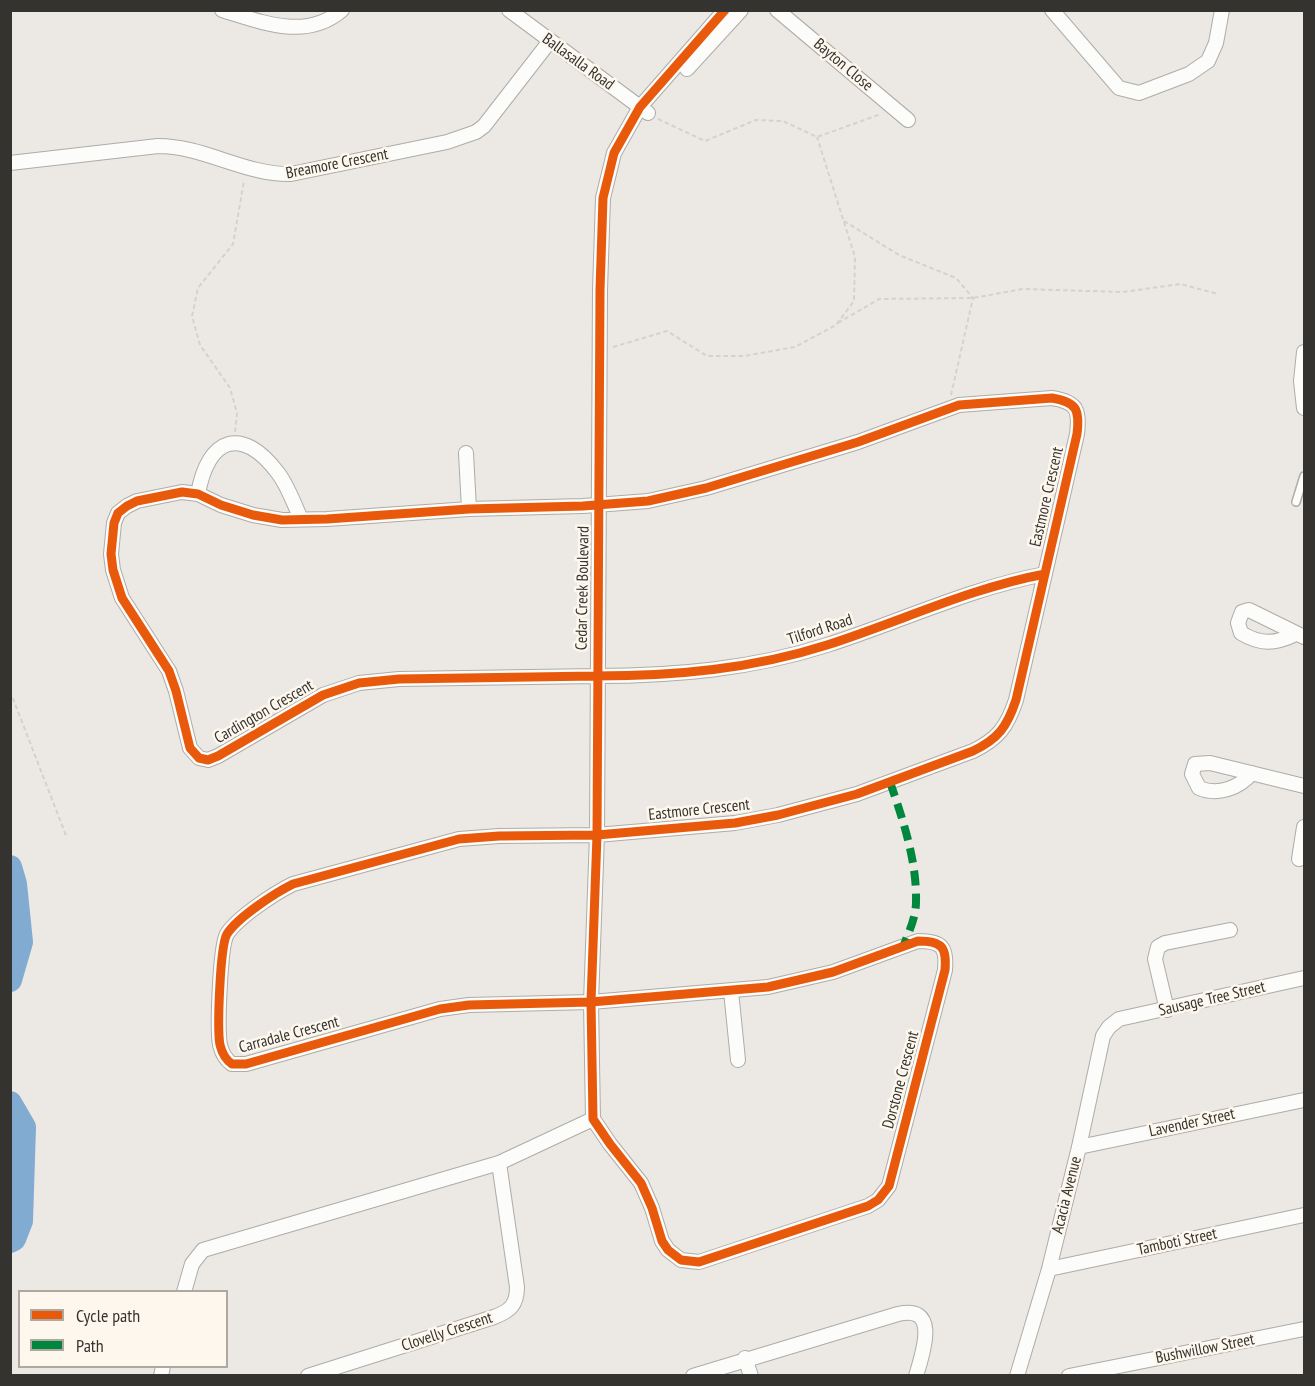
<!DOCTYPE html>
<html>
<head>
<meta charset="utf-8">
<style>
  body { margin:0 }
  #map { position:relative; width:1315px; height:1386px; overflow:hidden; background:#ece9e4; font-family:"PT Sans Narrow",sans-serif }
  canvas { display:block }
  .frame { position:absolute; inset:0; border:12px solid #35332f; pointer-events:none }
  .legend { position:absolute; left:18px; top:1290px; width:210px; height:78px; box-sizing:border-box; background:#fdf7ed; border:2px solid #ada9a1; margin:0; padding:8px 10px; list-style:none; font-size:18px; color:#35332f }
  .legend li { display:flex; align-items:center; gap:12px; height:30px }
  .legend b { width:30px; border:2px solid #ada9a1 }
</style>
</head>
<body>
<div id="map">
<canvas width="1315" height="1386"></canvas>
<div class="frame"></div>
<ul class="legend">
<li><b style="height:8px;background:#e8590c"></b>Cycle path</li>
<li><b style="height:8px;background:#00873e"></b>Path</li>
</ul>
</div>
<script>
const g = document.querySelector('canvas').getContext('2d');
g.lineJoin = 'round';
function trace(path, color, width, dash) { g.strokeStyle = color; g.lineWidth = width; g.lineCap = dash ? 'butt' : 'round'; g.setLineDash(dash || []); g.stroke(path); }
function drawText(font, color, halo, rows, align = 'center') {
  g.font = font + ' "PT Sans Narrow",sans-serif'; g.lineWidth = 5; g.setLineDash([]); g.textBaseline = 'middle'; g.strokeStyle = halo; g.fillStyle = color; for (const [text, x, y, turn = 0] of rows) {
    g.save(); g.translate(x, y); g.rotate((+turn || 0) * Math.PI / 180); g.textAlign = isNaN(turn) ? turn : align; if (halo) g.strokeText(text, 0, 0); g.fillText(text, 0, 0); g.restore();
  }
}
trace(new Path2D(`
  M10,971L13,969`), '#81abd1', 4);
trace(new Path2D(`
  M10,867L15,884L21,942L10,980
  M10,1103L24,1127L21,1221L14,1239L10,1241`), '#81abd1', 24);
const service = new Path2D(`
  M1296,502L1304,476`);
const minor = new Path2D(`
  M222,10C262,22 306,41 342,10
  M509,10L648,113
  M725,10L640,107L614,153L603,198L600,290L597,835L591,1002L593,1119L610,1144L641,1183L652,1208L662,1241L668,1250L681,1260L699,1262L868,1206L878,1200L889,1186L945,970C947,947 942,941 918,941L833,972L768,987L591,1002L469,1005L440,1009L246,1064H232C226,1060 222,1053 220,1045C217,1029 220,946 227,934C238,917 275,893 293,884L459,839L499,836L597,835L735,823L778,815L857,794L973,751C998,739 1007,727 1016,700L1077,434C1080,410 1077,402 1052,398L959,405L858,442L706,488L648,501L583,506L469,509L327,519L282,520L253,515L221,505L198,494L182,492L137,501L127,506L118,513L114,523L111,554L113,570L122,598L169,671L176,691L190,748L199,758L208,760L218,756L323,695L359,683L399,679L596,676C675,676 752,669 827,645C899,622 970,588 1045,574
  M777,10L908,120
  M1052,10L1119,88L1139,93L1189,74L1208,61L1216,43L1222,10
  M687,69L741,10
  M10,163L158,146C204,146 245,175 291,174L447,142L476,132L484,126L550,41
  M1304,352L1301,381L1304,408
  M466,453L469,509
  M198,494C208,437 242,425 278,473C288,486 294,504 301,519
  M1296,634C1275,644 1261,645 1241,633L1238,623L1242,612L1249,610L1304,637
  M1252,773C1239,788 1218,796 1199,788L1192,774L1195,764L1210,763L1304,786
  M1299,859L1304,827
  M731,991L738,1060
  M1167,1010L1155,959L1158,947L1165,943L1230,930
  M1079,1147L1304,1100
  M1049,1269L1304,1215
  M184,1292L192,1264L203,1250L499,1163L593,1119
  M745,1358L751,1376
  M161,1376L163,1366
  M308,1376L494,1317C510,1311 517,1305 517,1287L499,1163
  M693,1376L898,1314C941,1304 922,1355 916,1376
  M1017,1376L1049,1269L1079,1147L1103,1036L1109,1027L1119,1019L1304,978
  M1069,1376L1304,1329`);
trace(service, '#aeaca8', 10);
trace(minor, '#aeaca8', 16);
trace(new Path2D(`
  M658,119L705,141L756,120L783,121L817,137L881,114
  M844,221L899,255L956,278L973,298L951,395
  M838,323L879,299L973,298L1023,289L1123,292L1180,284L1218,294
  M613,347L667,331L707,356H744L795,347L836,325L854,301L855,257L817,137
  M235,432L237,413L230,388L200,345L192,316L198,288L233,244L244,181
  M10,691L67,838`), '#d3d2d0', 2, [4.5, 3]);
trace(service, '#fcfcfb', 7);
trace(minor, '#fcfcfb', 14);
trace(new Path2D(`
  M890,782C903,820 917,861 916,902C916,917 909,932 903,947`), '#00873e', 8, [15, 8]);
trace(new Path2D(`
  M725,10L640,107L614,153L603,198L600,290L597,835L591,1002L593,1119L610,1144L641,1183L652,1208L662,1241L668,1250L681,1260L699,1262L868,1206L878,1200L889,1186L945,970C947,947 942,941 918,941L833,972L768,987L591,1002L469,1005L440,1009L246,1064H232C226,1060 222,1053 220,1045C217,1029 220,946 227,934C238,917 275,893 293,884L459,839L499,836L597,835L735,823L778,815L857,794L973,751C998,739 1007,727 1016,700L1077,434C1080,410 1077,402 1052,398L959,405L858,442L706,488L648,501L583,506L469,509L327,519L282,520L253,515L221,505L198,494L182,492L137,501L127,506L118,513L114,523L111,554L113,570L122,598L169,671L176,691L190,748L199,758L208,760L218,756L323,695L359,683L399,679L596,676C675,676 752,669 827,645C899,622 970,588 1045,574`), '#e8590c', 9);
drawText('16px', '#35332f', '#fdf7ed', [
  ["Ballasalla Road",578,62,36],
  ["Bayton Close",843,65,40],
  ["Breamore Crescent",337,164,-11],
  ["Eastmore Crescent",1047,497,-77],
  ["Cedar Creek Boulevard",583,588,-89],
  ["Tilford Road",820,630,-18],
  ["Cardington Crescent",264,712,-30],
  ["Eastmore Crescent",699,810,-6],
  ["Sausage Tree Street",1212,999,-13],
  ["Carradale Crescent",289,1035,-15],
  ["Dorstone Crescent",901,1080,-75],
  ["Lavender Street",1192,1123,-12],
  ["Acacia Avenue",1067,1195,-76],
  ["Tamboti Street",1177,1242,-12],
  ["Clovelly Crescent",447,1332,-18],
  ["Bushwillow Street",1205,1349,-11]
]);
</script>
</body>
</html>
